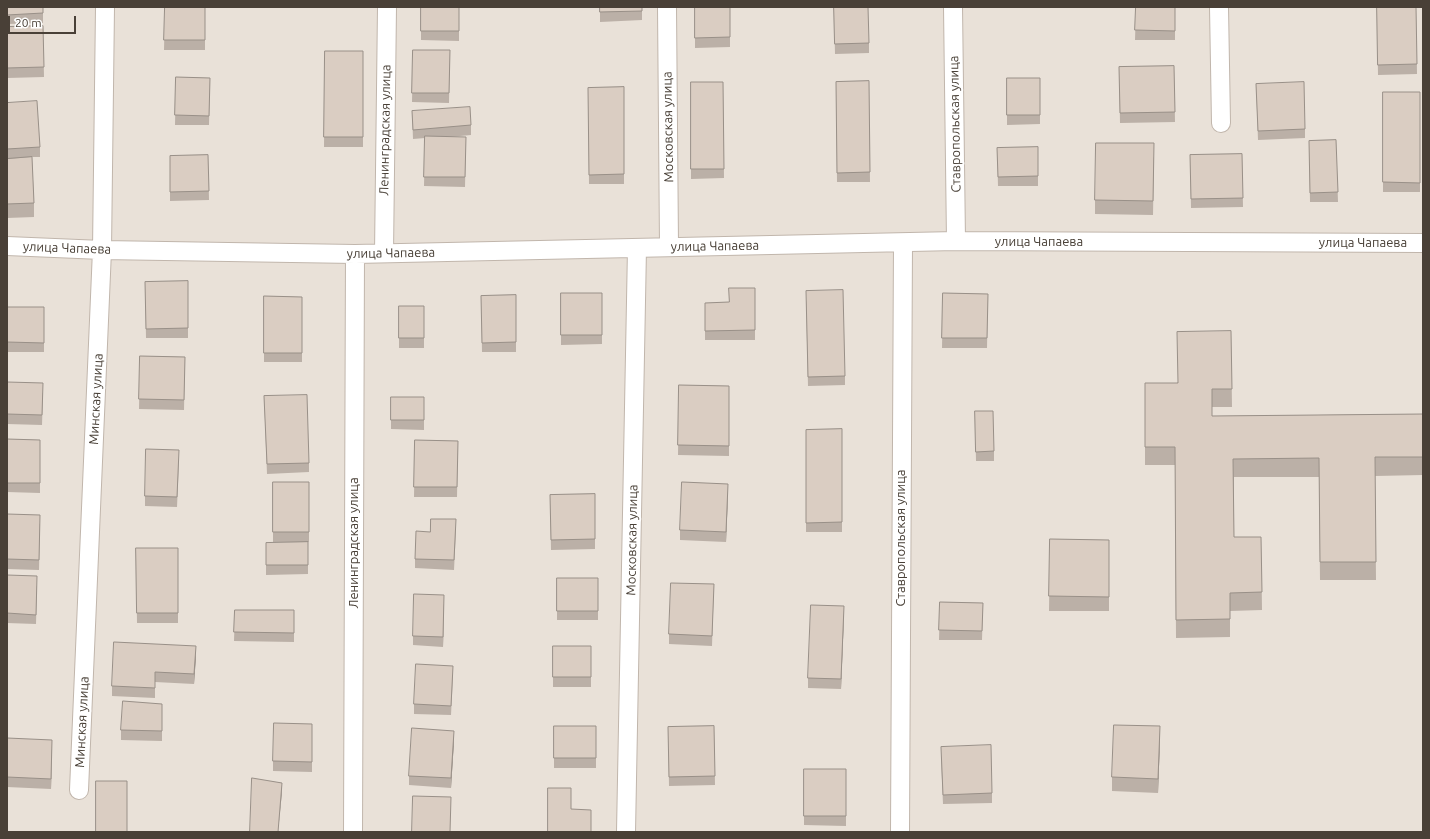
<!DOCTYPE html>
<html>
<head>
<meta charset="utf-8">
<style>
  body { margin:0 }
  #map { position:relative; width:1430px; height:839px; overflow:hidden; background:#f5f0ea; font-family:Ubuntu,sans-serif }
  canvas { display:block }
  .frame { position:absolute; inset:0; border:8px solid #494037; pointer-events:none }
  .scale { position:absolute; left:8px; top:16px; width:68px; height:18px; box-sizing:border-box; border:2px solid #494037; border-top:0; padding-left:5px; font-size:12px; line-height:14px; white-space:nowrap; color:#494037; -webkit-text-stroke:3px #fff; paint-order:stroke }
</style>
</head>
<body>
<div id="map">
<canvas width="1430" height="839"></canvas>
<div class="frame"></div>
<div class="scale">20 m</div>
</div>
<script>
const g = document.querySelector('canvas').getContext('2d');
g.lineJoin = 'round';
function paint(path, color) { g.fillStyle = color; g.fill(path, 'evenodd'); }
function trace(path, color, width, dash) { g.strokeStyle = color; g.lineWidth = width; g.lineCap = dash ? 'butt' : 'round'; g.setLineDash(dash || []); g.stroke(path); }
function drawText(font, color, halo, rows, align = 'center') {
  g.font = font + ' Ubuntu,sans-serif'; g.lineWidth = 4; g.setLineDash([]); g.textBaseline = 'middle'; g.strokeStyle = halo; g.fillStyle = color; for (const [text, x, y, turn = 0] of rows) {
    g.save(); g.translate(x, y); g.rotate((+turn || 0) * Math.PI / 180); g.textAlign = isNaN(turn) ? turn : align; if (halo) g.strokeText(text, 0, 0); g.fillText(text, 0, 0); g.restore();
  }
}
paint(new Path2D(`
  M7,7H1423V832H7Z`), '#e9e1d8');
const minor = new Path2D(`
  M667,7L669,246
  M953,7L956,241
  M1219,7L1221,123
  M7,246L102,250L355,254L956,241L1423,243
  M384,253L387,7
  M79,790L102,250L105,7
  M353,832L355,254
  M626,832L637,248
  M900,832L903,244`);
trace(minor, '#c1b6ac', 20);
trace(minor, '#fff', 18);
paint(new Path2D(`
  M7,7H43V23L7,24Z
  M165,7H205V50H164Z
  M421,7H459V41L421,40Z
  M600,7H642V20L600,22Z
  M695,7H730V47L695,48Z
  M834,7L869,43V53L835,54Z
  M1136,7H1175V40H1135Z
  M1377,7H1416L1417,74L1378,75Z
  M43,26L44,77L7,78V27Z
  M413,50H450L449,103L412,102Z
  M325,51H363V147H324Z
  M1174,66L1175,122L1120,123L1119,67Z
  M176,77L210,78L209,125H175Z
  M1007,78H1040V124L1007,125Z
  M869,81L870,182H837L836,82Z
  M691,82H723L724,178L691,179Z
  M1256,84L1305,129V138L1258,140Z
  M624,87V184H589L588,88Z
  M1383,92H1420V192H1383Z
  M7,103L40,147V157H32L34,203V217L7,218Z
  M412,111L471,125V135L449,137H466L465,187L424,186L425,138L413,139Z
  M1336,140L1338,202H1310L1309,141Z
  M1038,147V186H998L997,148Z
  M1242,154L1243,207L1191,208L1190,155Z
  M208,155L209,200L170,201V156Z
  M1154,157L1153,215L1095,214V200Z
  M188,281V338H146L145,282Z
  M755,288V340H705V303L729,302Z
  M561,293H602V344L561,345Z
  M943,293L988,294L987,348H942Z
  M516,295V352H482L481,296Z
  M264,296L302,297V362H264Z
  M806,300L845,376V385L808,386Z
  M399,306H424V348H399Z
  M7,307H44V352H7Z
  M1231,331L1232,407H1212V416L1423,414V475L1375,476L1376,580H1320L1319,477H1234V537H1261L1262,610L1230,611V637L1176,638L1175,465H1145V383H1177Z
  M140,356L185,357L184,410L139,409Z
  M7,382L43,393L42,425L7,424Z
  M679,385L729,386V456L678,455Z
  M264,396L309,463V472L267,474Z
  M391,397H424V430L391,429Z
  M975,411L994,451V461H976Z
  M842,429V532H806V430Z
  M7,439L40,440V493L7,492Z
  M415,440L458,441L457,497H414Z
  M179,460L177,507L145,506V496Z
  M273,482H309V542H273Z
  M595,494V549L551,550L550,495Z
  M728,494L726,542L680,540V530Z
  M7,514L40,524L39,570L7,569Z
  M456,529L454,570L415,568V559L430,532Z
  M1050,539L1109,540V611H1049Z
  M308,542V574L266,575V543Z
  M136,548H178V623H137Z
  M7,575L37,586L36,624L7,623Z
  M557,578H598V620H557Z
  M714,584L712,646L669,644V634Z
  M940,602L983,603L982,640H939Z
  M444,604L443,647L413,645V636Z
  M235,610H294V642L234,641Z
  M844,615L841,689L808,688V678Z
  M553,646H591V687H553Z
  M196,656L194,684L155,682V698L112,696V686Z
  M453,675L451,715L414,714V704Z
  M162,704V741L121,740V730Z
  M312,724V772L273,771V761Z
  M554,726H596V768H554Z
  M714,726L715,785L669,786L668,727Z
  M7,738L52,750L51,789L7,787Z
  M1160,740L1158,793L1112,791V777Z
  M454,741L451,788L409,785V776Z
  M941,757L992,793V803L943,804Z
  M804,769H846V826L804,825Z`), '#bbb0a7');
paint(new Path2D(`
  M728,484V494L726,542V532Z
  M444,595V604L443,647V637Z
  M844,606V615L841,689V679Z
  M196,646V656L194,684V674Z
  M1160,726V740L1158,793V779Z
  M454,731V741L451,788V778Z
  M52,740V750L51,789V779Z
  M282,783V792L278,832Z`), '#999088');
const building = new Path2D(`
  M7,7H43V13L7,15Z
  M165,7H205V40H164Z
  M421,7H459V31H421Z
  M600,7H642V11L600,12Z
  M695,7H730V37L695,38Z
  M834,7H868L869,43L835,44Z
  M1136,7H1175V31L1135,30Z
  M1377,7H1416L1417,64L1378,65Z
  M43,26L44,67L7,68V27Z
  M413,50H450L449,93H412Z
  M325,51H363V137H324Z
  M1174,66L1175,112L1120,113L1119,67Z
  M176,77L210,78L209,116L175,115Z
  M1007,78H1040V115H1007Z
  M869,81L870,172L837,173L836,82Z
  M691,82H723L724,169H691Z
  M1304,82L1305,129L1258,131L1256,84Z
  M624,87V174L589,175L588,88Z
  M1383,92H1420V183L1383,182Z
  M37,101L40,147L7,149V103Z
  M470,107L471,125L413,130L412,111Z
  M425,136L466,137L465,177H424Z
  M1336,140L1338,192L1310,193L1309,141Z
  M1096,143H1154L1153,201L1095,200Z
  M1038,147V176L998,177L997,148Z
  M1242,154L1243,198L1191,199L1190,155Z
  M208,155L209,191L170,192V156Z
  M32,157L34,203L7,204V159Z
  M188,281V328L146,329L145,282Z
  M729,288H755V330L705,331V303L729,302Z
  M843,290L845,376L808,377L806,291Z
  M561,293H602V335H561Z
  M943,293L988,294L987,338H942Z
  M516,295V342L482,343L481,296Z
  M264,296L302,297V353H264Z
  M399,306H424V338H399Z
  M7,307H44V343L7,342Z
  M1231,331L1232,389H1212V416L1423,414V457H1375L1376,562H1320L1319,458L1233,459L1234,537H1261L1262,592L1230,593V619L1176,620L1175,447H1145V383H1178L1177,332Z
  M140,356L185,357L184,400L139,399Z
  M7,382L43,383L42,415L7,414Z
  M679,385L729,386V446L678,445Z
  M307,395L309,463L267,464L264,396Z
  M391,397H424V420H391Z
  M975,411H993L994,451L976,452Z
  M842,429V522L806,523V430Z
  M7,439L40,440V483H7Z
  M415,440L458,441L457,487H414Z
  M146,449L179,450L177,497L145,496Z
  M273,482H309V532H273Z
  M682,482L728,484L726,532L680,530Z
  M595,494V539L551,540L550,495Z
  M7,514L40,515L39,560L7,559Z
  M431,519H456L454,560L415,559L416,531L430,532Z
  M1050,539L1109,540V597L1049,596Z
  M308,542V565H266V543Z
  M136,548H178V613H137Z
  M7,575L37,576L36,615L7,613Z
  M557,578H598V611H557Z
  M671,583L714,584L712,636L669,634Z
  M414,594L444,595L443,637L413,636Z
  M940,602L983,603L982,631L939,630Z
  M811,605L844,606L841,679L808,678Z
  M235,610H294V633L234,632Z
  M114,642L196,646L194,674L155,672V688L112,686Z
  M553,646H591V677H553Z
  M416,664L453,666L451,706L414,704Z
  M123,701L162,704V731L121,730Z
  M274,723L312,724V762L273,761Z
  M1114,725L1160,726L1158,779L1112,777Z
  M554,726H596V758H554Z
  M714,726L715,776L669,777L668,727Z
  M412,728L454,731L451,778L409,776Z
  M7,738L52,740L51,779L7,777Z
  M991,745L992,793L943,795L941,747Z
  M804,769H846V816H804Z
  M252,778L282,783L278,832H250Z
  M96,781H127V832H96Z
  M548,788H571V809L591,810V832H548Z
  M413,796L451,797L450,832H412Z`);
paint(building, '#dacdc2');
trace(building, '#999088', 1);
drawText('13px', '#494037', '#fff', [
  ["Ставропольская улица",955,124,-91],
  ["Московская улица",668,127,-91],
  ["Ленинградская улица",385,130,-89],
  ["улица Чапаева",1039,242],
  ["улица Чапаева",1363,243],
  ["улица Чапаева",715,246,-1],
  ["улица Чапаева",67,248,2],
  ["улица Чапаева",391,253,-1],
  ["Минская улица",96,399,-87],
  ["Ставропольская улица",901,538,-90],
  ["Московская улица",632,540,-89],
  ["Ленинградская улица",354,543,-90],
  ["Минская улица",82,722,-87]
]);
</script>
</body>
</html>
